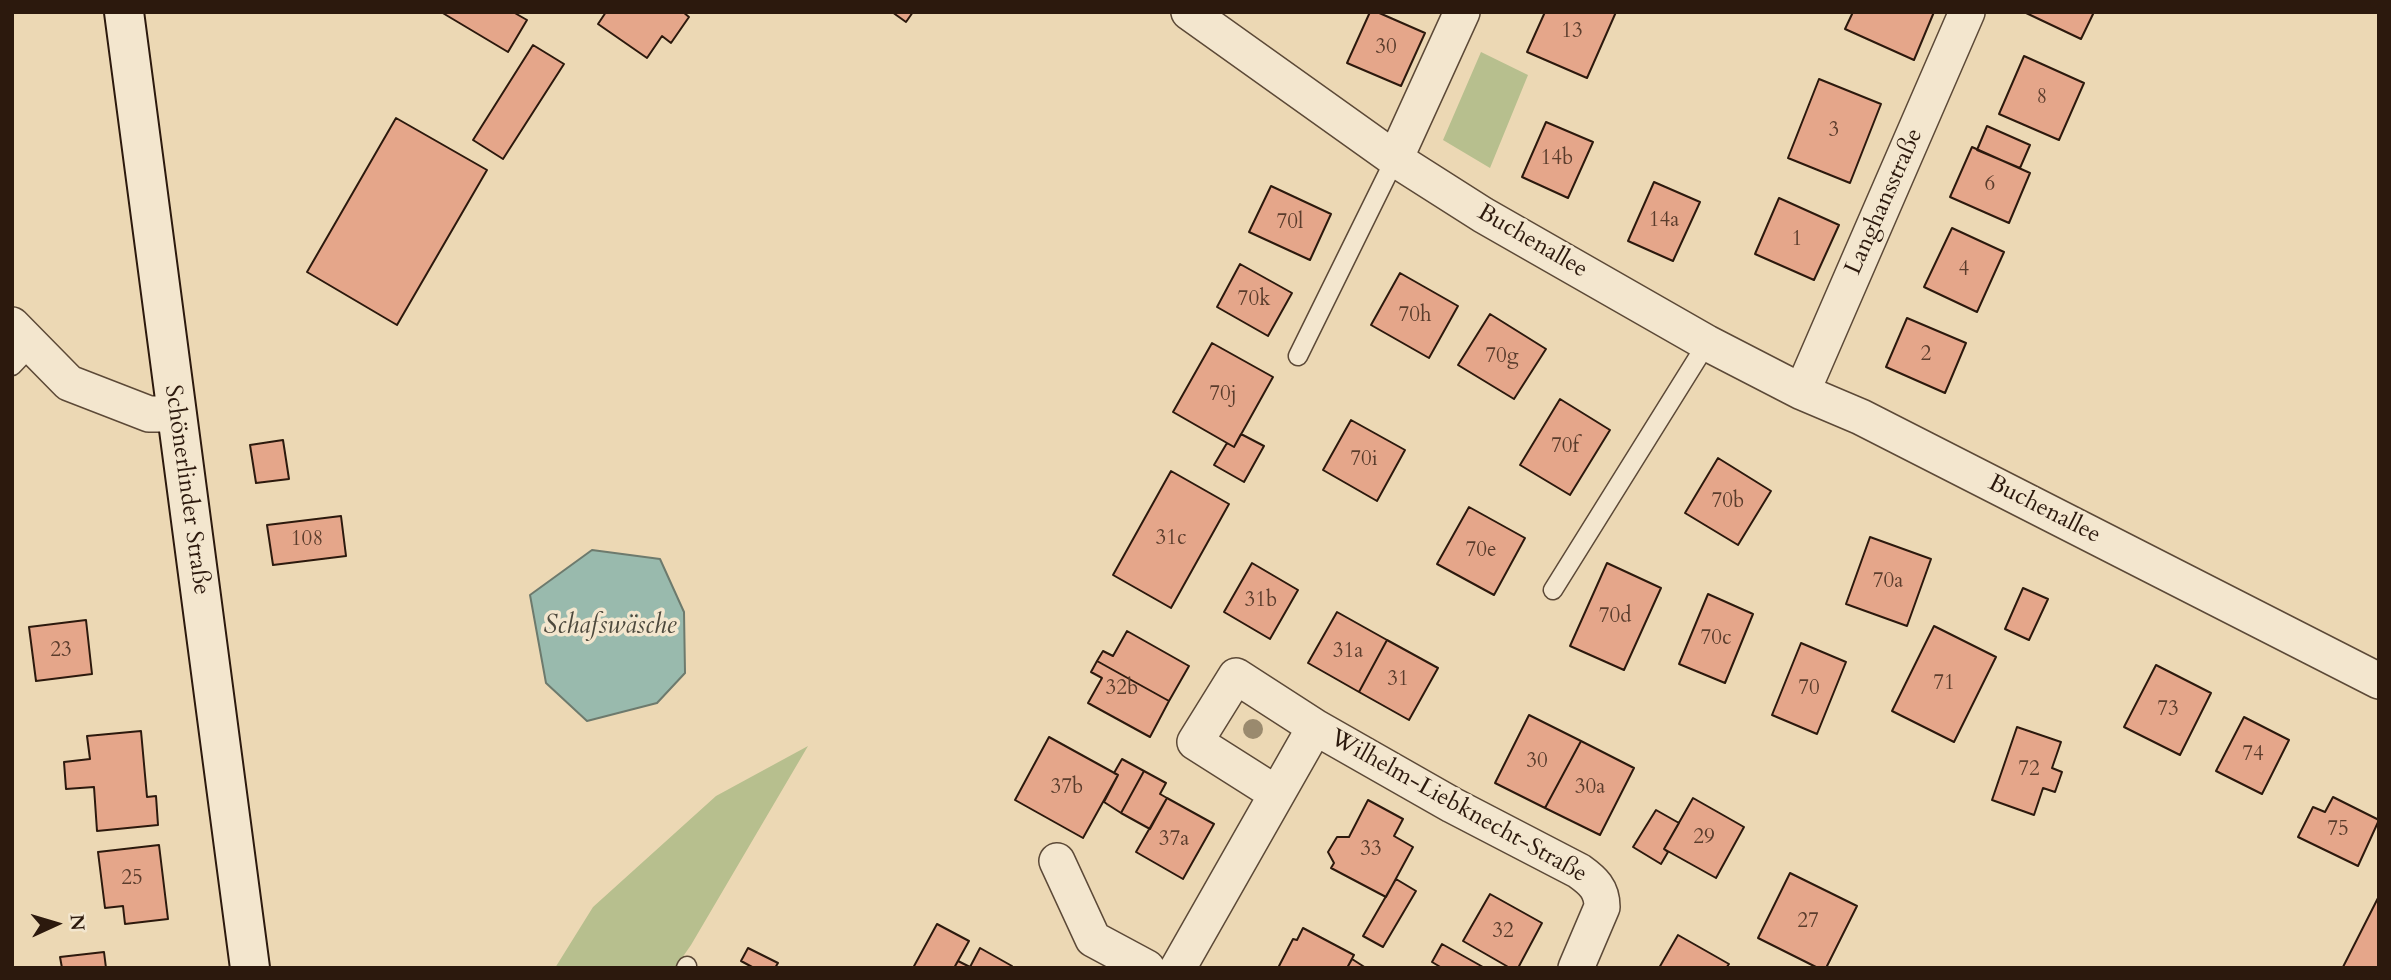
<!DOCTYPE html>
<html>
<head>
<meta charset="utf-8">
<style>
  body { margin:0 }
  #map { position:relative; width:2391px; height:980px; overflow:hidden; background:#ecd8b4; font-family:Cardo,serif }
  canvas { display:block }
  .frame { position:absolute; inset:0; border:14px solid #2c190d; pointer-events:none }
  .north { position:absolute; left:21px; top:889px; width:70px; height:70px; -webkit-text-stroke:5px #f3e6ce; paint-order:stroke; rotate:86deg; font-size:19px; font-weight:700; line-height:28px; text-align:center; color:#2c190d }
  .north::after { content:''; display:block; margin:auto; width:24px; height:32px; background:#2c190d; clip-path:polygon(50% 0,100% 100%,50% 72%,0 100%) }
</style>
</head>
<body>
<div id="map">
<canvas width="2391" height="980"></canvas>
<div class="frame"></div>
<div class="north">N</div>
</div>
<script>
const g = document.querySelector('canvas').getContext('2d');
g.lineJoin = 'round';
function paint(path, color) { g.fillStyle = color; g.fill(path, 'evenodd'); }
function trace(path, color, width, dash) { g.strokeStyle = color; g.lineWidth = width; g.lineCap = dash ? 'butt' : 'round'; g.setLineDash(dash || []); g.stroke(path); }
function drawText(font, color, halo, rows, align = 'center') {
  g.font = font + ' Cardo,serif'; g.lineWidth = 7; g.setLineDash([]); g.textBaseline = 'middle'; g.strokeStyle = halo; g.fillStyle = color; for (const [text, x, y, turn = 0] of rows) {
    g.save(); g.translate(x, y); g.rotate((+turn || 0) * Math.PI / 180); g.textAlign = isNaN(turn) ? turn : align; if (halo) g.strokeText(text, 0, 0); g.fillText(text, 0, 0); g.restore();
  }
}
paint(new Path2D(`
  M1481,52L1528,75L1490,168L1443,140Z
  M808,746L691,945L675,968H555L593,907L716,796Z`), '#b7bf8e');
const water = new Path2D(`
  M592,550L660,559L684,612L685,673L657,703L587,721L546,683L530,595Z`);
paint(water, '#99baad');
trace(water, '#6d7a6d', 2);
const building = new Path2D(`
  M441,12H513L527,20L508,52Z
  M606,12H683L689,17L671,43L662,36L647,58L598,24Z
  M892,12H913L906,22Z
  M1370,12H1377L1425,33L1401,86L1347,63Z
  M1545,12H1616L1587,78L1527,52Z
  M1853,12H1934L1914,60L1845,29Z
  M2024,12H2094L2081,39Z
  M533,45L564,64L503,159L473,140Z
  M2024,56L2084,83L2059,140L1999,114Z
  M1819,79L1881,104L1850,183L1788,158Z
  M396,118L487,170L397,325L307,272Z
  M1546,122L1593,142L1568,198L1522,177Z
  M1987,126L2030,145L2020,168L1977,150Z
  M1972,147L2030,173L2009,223L1950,197Z
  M1654,182L1700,202L1673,261L1628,241Z
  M1271,186L1331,214L1310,260L1249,232Z
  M1779,198L1839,225L1814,280L1755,254Z
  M1952,228L2004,252L1977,312L1924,287Z
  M1240,264L1292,293L1268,336L1217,307Z
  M1400,273L1458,306L1429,358L1371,325Z
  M1490,314L1546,349L1514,399L1458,365Z
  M1907,318L1966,343L1945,393L1886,367Z
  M1212,343L1273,377L1234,447L1173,412Z
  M1560,399L1610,430L1570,495L1520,465Z
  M1351,420L1405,450L1377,501L1323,470Z
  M1241,434L1264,446L1244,482L1214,465L1227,443L1234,447Z
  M283,440L289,479L256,483L250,445Z
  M1718,458L1771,491L1738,545L1685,513Z
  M1171,471L1229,504L1171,608L1113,575Z
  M1469,507L1525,538L1494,595L1437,564Z
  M341,516L346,556L273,565L267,525Z
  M1870,537L1931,559L1907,626L1846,604Z
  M1252,563L1298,590L1270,639L1224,612Z
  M1607,563L1661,588L1624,670L1570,646Z
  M2023,588L2048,599L2029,640L2005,629Z
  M1708,594L1753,614L1725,683L1679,664Z
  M1337,612L1387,640L1359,692L1308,663Z
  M86,620L92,674L36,681L29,627Z
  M1934,626L1996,657L1954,742L1892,711Z
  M1127,631L1189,666L1169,701L1097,661L1103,651L1113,656Z
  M1387,640L1438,668L1409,720L1359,692Z
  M1801,643L1846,662L1817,734L1772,715Z
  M1097,661L1169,701L1150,737L1088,703L1102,678L1091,672Z
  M2156,665L2211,693L2180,755L2124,727Z
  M1529,715L1581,741L1545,808L1495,783Z
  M2244,717L2289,740L2262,794L2216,771Z
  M2017,727L2061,742L2052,768L2062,772L2055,792L2043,788L2034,815L1992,800Z
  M141,731L147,797L156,796L158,825L97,831L94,787L66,789L64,762L90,759L87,736Z
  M1049,737L1118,775L1083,838L1015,800Z
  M1581,741L1634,768L1600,835L1545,808Z
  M1122,759L1144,771L1121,813L1104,802L1118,775L1114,773Z
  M1144,771L1166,783L1160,794L1167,798L1150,829L1121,813Z
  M2333,797L2379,820L2358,866L2298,837L2313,807L2325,812Z
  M1167,798L1214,824L1183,879L1136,852Z
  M1693,798L1744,827L1716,878L1664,849Z
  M1368,800L1403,819L1394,836L1413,847L1386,897L1331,868L1334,863L1328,852L1337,837H1349Z
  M1656,810L1679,823L1664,849L1668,852L1661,864L1633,847Z
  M159,845L168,919L125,924L123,906L105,908L98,852Z
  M1790,873L1857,906L1826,968H1818L1758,938Z
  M1396,879L1416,891L1383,947L1363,936Z
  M1490,894L1542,923L1518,968H1510L1463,941Z
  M2379,896V968H2344L2343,967Z
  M937,924L969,941L954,968H913Z
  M1303,928L1354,955L1347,968H1278L1293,939L1297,940Z
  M1678,935L1729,964L1726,968H1659Z
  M1442,944L1483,967V968H1442L1432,962Z
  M748,948L778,963L775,968H754L741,961Z
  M980,948L1012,966L1011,968H954L958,961L970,967Z
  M104,952L106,968H62L60,957Z
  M1352,959L1366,968H1347Z`);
paint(building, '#e5a68a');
trace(building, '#2c190d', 2);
const lane = new Path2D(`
  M1298,356L1395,159
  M12,366L32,345
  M1553,590L1707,343
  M686,968L687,966`);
const street = new Path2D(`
  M1189,12L1395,159L1483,215L1707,343L1802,392L1861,417L2379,681
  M1395,159L1462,12
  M12,325L69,383L149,414H176
  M1802,392L1967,12
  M1277,794L1195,742L1236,676L1315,727
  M1057,861L1093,939L1147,968
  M1178,968L1315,727L1452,805L1579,871C1593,881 1602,889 1602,907L1576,968`);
const secondary = new Path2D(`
  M124,12L250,968`);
trace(lane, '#5c4937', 21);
trace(street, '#5c4937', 38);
trace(secondary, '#2c190d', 42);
trace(lane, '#f3e6ce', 18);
trace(street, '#f3e6ce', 35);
trace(secondary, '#f3e6ce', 38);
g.fillStyle = '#9a8a6e';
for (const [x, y] of [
  [1253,729]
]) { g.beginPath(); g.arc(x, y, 10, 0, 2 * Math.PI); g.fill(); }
drawText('21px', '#5a3c2c', null, [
  ["13",1572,32],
  ["30",1386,48],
  ["8",2042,98],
  ["3",1834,131],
  ["14b",1557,159],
  ["6",1990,185],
  ["14a",1664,221],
  ["70l",1290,223],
  ["1",1797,240],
  ["4",1964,270],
  ["70k",1254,300],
  ["70h",1415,316],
  ["2",1926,355],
  ["70g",1502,357],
  ["70j",1223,395],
  ["70f",1565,447],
  ["70i",1364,460],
  ["70b",1728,502],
  ["31c",1171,539],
  ["108",307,540],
  ["70e",1481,551],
  ["70a",1888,582],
  ["31b",1261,601],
  ["70d",1615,617],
  ["70c",1716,639],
  ["23",61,651],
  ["31a",1348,652],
  ["31",1398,680],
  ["71",1944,684],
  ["32b",1122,689],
  ["70",1809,689],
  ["73",2168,710],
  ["74",2253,755],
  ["30",1537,762],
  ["72",2029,770],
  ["37b",1067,788],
  ["30a",1590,788],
  ["75",2338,830],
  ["29",1704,838],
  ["37a",1174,840],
  ["33",1371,850],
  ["25",132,879],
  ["27",1808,922],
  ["32",1503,932]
]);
drawText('24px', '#2c190d', '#f3e6ce', [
  ["Langhansstraße",1885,202,-66],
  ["Buchenallee",1532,242,30],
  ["Schönerlinder Straße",186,490,82],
  ["Buchenallee",2044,510,27],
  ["Wilhelm-Liebknecht-Straße",1458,807,29]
]);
drawText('italic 26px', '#4d493d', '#f3e6ce', [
  ["Schafswäsche",610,627]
]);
</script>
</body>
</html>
